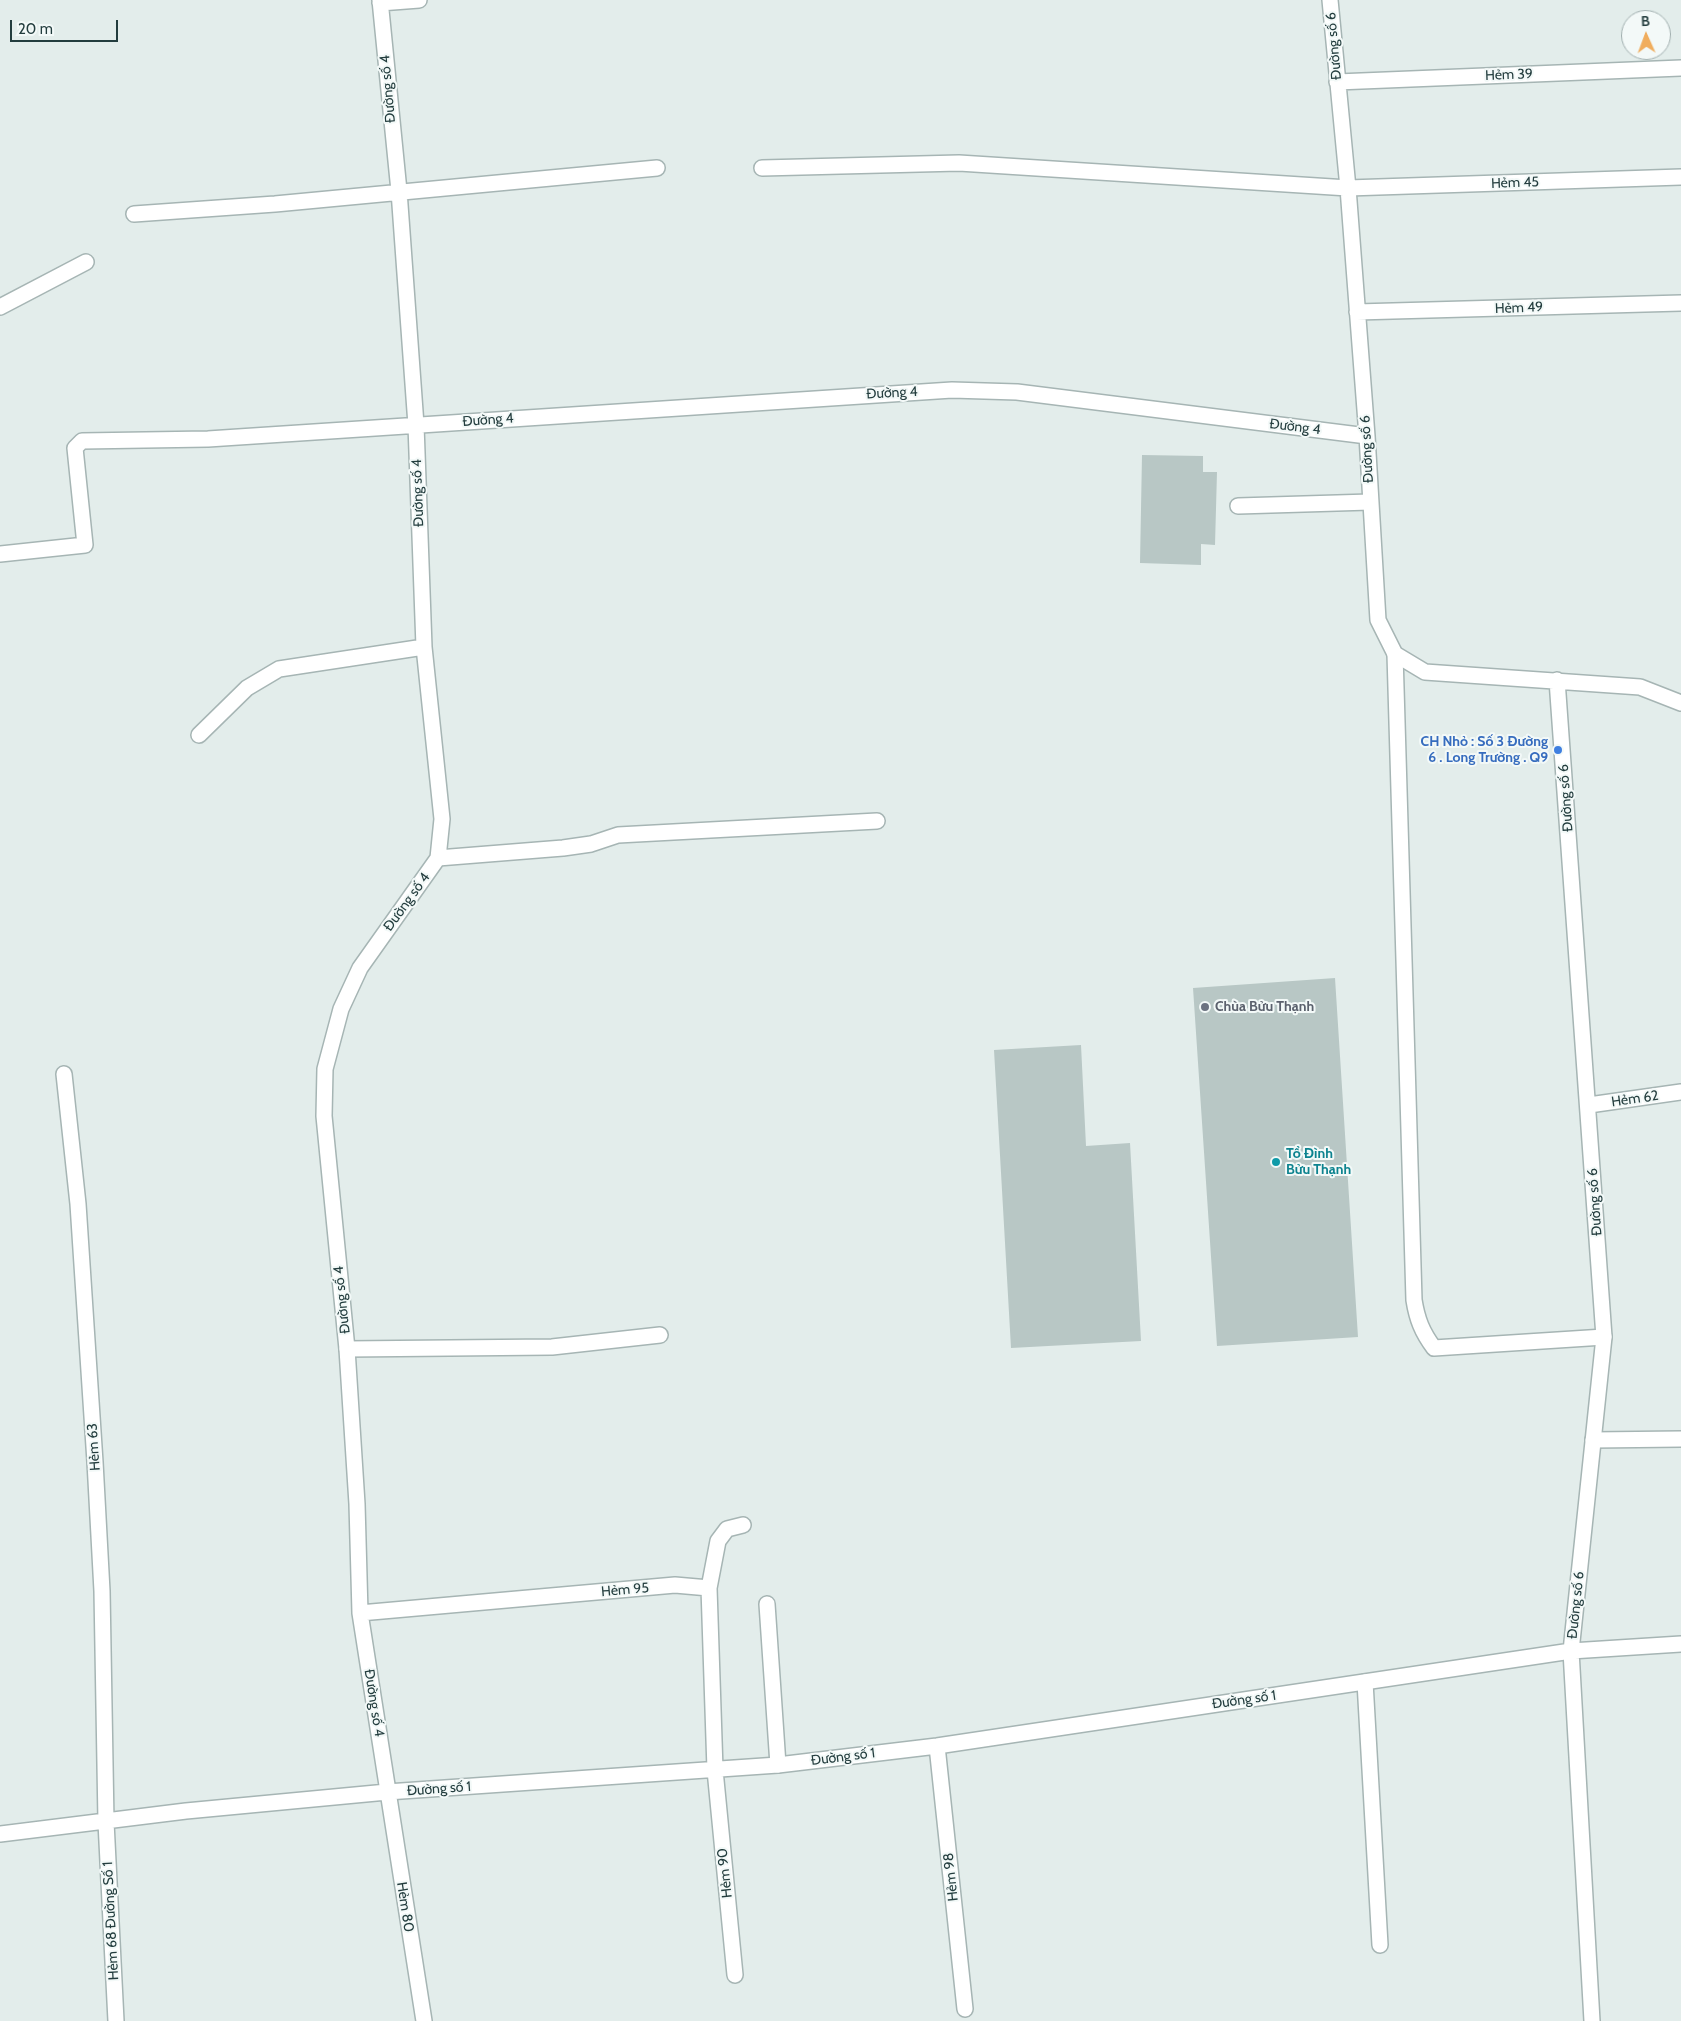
<!DOCTYPE html>
<html>
<head>
<meta charset="utf-8">
<style>
  body { margin:0 }
  #map { position:relative; width:1681px; height:2021px; overflow:hidden; background:#e3edeb; font-family:Cabin,sans-serif }
  canvas { display:block }
  .north { position:absolute; left:1621px; top:10px; width:50px; height:50px; box-sizing:border-box; background:#f3f9f8; border:1px solid #a0aeae; border-radius:50%; rotate:358deg; font-size:14px; font-weight:700; line-height:20px; text-align:center; color:#233d3e }
  .north::after { content:''; display:block; margin:auto; width:18px; height:22px; background:#f0ad5d; clip-path:polygon(50% 0,100% 100%,50% 72%,0 100%) }
  .scale { position:absolute; left:10px; top:20px; width:108px; height:22px; box-sizing:border-box; border:2px solid #233d3e; border-top:0; padding-left:6px; font-size:15px; line-height:18px; white-space:nowrap; color:#233d3e; -webkit-text-stroke:4px #f3f9f8; paint-order:stroke }
</style>
</head>
<body>
<div id="map">
<canvas width="1681" height="2021"></canvas>
<div class="north">B</div>
<div class="scale">20 m</div>
</div>
<script>
const g = document.querySelector('canvas').getContext('2d');
g.lineJoin = 'round';
function paint(path, color) { g.fillStyle = color; g.fill(path, 'evenodd'); }
function trace(path, color, width, dash) { g.strokeStyle = color; g.lineWidth = width; g.lineCap = dash ? 'butt' : 'round'; g.setLineDash(dash || []); g.stroke(path); }
function drawText(font, color, halo, rows, align = 'center') {
  g.font = font + ' Cabin,sans-serif'; g.lineWidth = 4; g.setLineDash([]); g.textBaseline = 'middle'; g.strokeStyle = halo; g.fillStyle = color; for (const [text, x, y, turn = 0] of rows) {
    g.save(); g.translate(x, y); g.rotate((+turn || 0) * Math.PI / 180); g.textAlign = isNaN(turn) ? turn : align; if (halo) g.strokeText(text, 0, 0); g.fillText(text, 0, 0); g.restore();
  }
}
paint(new Path2D(`
  M1142,455L1203,456V472H1217L1215,545L1201,544V565L1140,563Z
  M1335,978L1358,1337L1217,1346L1193,988Z
  M1081,1045L1086,1146L1130,1143L1141,1341L1011,1348L994,1050Z`), '#b8c7c5');
const service = new Path2D(`
  M1238,506L1370,502
  M1395,654L1414,1300C1417,1319 1422,1332 1434,1348L1604,1337
  M347,1349L552,1347L660,1335
  M1593,1440L1681,1439
  M767,1604L778,1765
  M1365,1682L1380,1945`);
const minor = new Path2D(`
  M380,0L399,191L416,425L424,647L442,819L438,858L360,968L341,1009L325,1069L324,1116L347,1349L357,1504L360,1613L424,2021
  M1330,0L1348,188L1367,436L1378,620L1395,654L1425,672L1640,687L1681,703
  M380,3L419,0
  M1337,82L1681,68
  M762,168L959,163L1348,188L1681,177
  M134,214L275,204L657,168
  M0,307L86,262
  M1357,312L1681,303
  M0,554L85,545L75,448L82,441L208,439L952,390L1017,392L1367,436
  M1557,680L1604,1337L1571,1651L1592,2021
  M199,735L247,688L279,669L424,647
  M438,858L563,848L591,844L618,835L877,821
  M64,1074L78,1204L95,1462L102,1591L106,1822L116,2021
  M1589,1105L1681,1092
  M709,1588L718,1541L727,1529L743,1525
  M360,1613L675,1585L709,1588L715,1770L735,1975
  M937,1746L965,2009
  M0,1834L186,1811L387,1792L778,1765L937,1746L1571,1651L1681,1644`);
trace(service, '#a6b5b4', 18);
trace(minor, '#a6b5b4', 18);
trace(service, '#fff', 15);
trace(minor, '#fff', 15);
for (const [x, y, r, color] of [
  [1558,750,5,"#3f7fe0"],
  [1205,1007,5,"#6b7280"],
  [1276,1162,5,"#0f9aa8"]
]) { const dot = new Path2D(); dot.arc(x, y, r, 0, 2 * Math.PI); g.fillStyle = color; g.fill(dot); trace(dot, '#f3f9f8', 2); }
drawText('14px', '#233d3e', '#f3f9f8', [
  ["Đường số 6",1334,46,-95],
  ["Hẻm 39",1509,75,-2],
  ["Đường số 4",388,89,-95],
  ["Hẻm 45",1515,183,-2],
  ["Hẻm 49",1519,308,-2],
  ["Đường 4",892,393,-3],
  ["Đường 4",488,420,-4],
  ["Đường 4",1295,427,7],
  ["Đường số 6",1367,449,-93],
  ["Đường số 4",418,493,-92],
  ["Đường số 6",1566,798,-94],
  ["Đường số 4",407,902,-54],
  ["Hẻm 62",1635,1099,-8],
  ["Đường số 6",1595,1202,-94],
  ["Đường số 4",342,1300,-96],
  ["Hẻm 63",94,1447,-94],
  ["Hẻm 95",625,1590,-5],
  ["Đường số 6",1576,1605,-84],
  ["Đường số 1",1244,1700,-8],
  ["Đường số 4",374,1703,81],
  ["Đường số 1",843,1757,-7],
  ["Đường số 1",439,1789,-4],
  ["Hẻm 90",725,1873,-96],
  ["Hẻm 98",951,1877,-96],
  ["Hẻm 80",405,1907,81],
  ["Hẻm 68 Đường Số 1",111,1921,-93]
]);
drawText('bold 14px', '#366cbe', '#f3f9f8', [
  ["CH Nhỏ : Số 3 Đường",1548,742],
  ["6 . Long Trường . Q9",1548,758]
], 'right');
drawText('bold 14px', '#5b616d', '#f3f9f8', [
  ["Chùa Bửu Thạnh",1215,1007]
], 'left');
drawText('bold 14px', '#0d838f', '#f3f9f8', [
  ["Tổ Đình",1286,1154],
  ["Bửu Thạnh",1286,1170]
], 'left');
</script>
</body>
</html>
